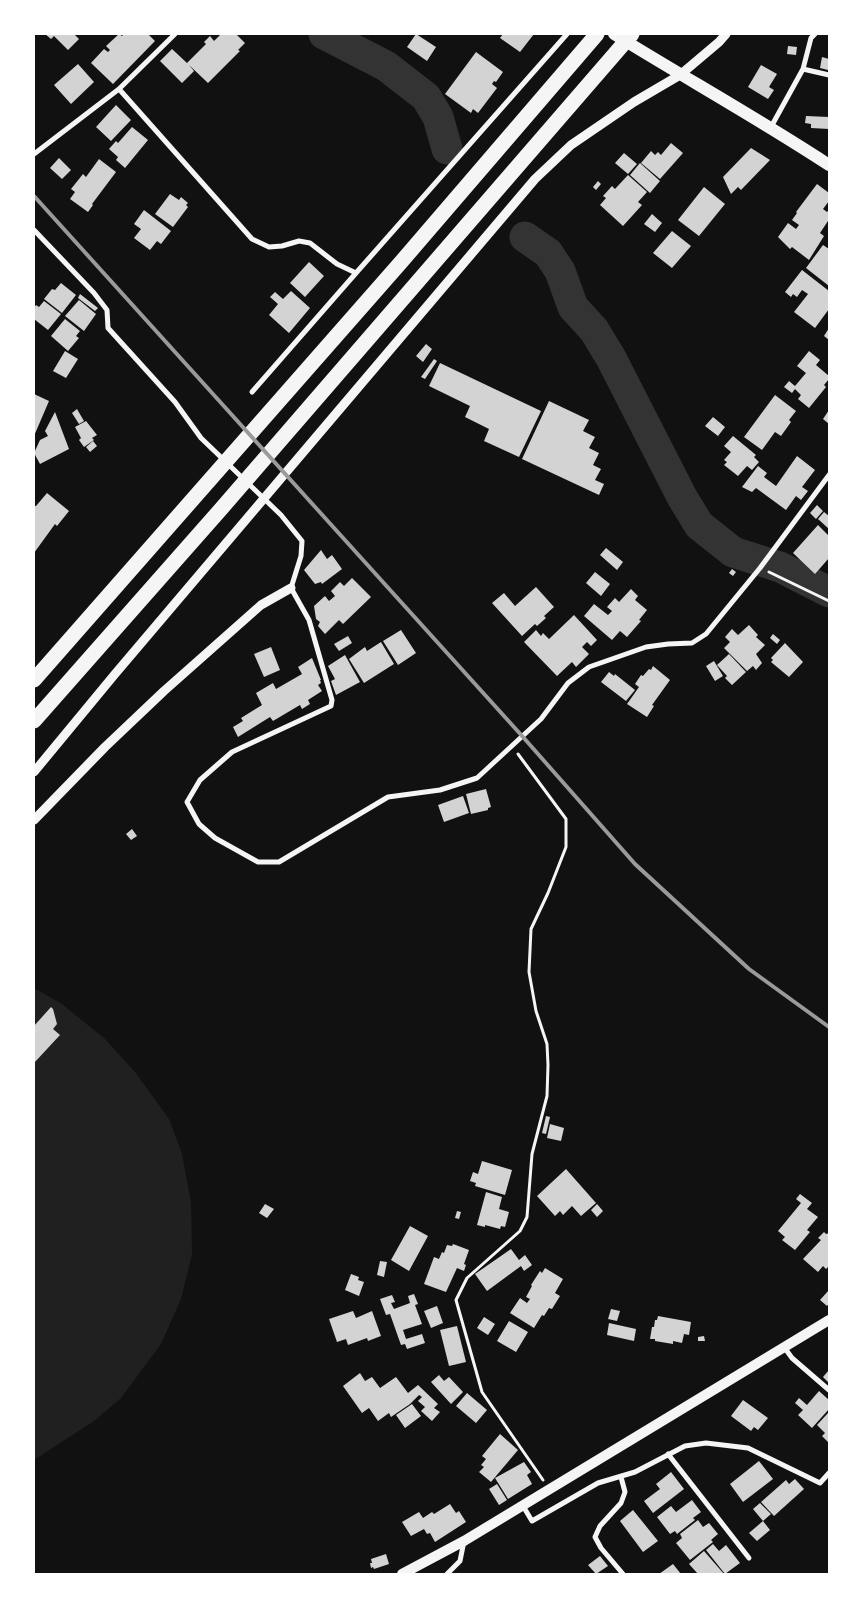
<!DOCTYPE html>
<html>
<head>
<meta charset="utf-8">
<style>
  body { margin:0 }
  #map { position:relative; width:863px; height:1608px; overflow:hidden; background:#111; font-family:Manrope,sans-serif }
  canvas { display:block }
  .frame { position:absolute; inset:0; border:35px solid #fff; pointer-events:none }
</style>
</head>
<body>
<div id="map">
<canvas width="863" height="1608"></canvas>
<div class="frame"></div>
</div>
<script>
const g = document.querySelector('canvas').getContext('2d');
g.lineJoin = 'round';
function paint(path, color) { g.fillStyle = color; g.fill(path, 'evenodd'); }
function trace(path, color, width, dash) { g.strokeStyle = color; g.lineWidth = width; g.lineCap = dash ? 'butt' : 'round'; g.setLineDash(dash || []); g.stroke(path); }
paint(new Path2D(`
  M34,988L62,1004L105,1039L135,1072L169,1119L182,1154L191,1202L192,1254L181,1299L161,1344L121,1398L94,1421L34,1460Z`), '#202020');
trace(new Path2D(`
  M324,34L386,66L426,97L438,117L447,149
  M525,237L548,253L560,271L573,307L594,330L611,358L682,497L699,525L733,552L780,567L829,592`), '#333', 31);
paint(new Path2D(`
  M45,34H74L79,39L68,50L54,36L51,39Z
  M119,34L122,36L124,34H148L155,41L113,84L91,63L104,49L108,52L110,50L106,46Z
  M221,34H236L245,43L238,50L240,51L208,83L189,65L194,71L182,83L160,61L172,49L187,63L206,44L204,42L210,36L214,41Z
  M416,34L436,47L427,61L407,47Z
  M503,34H534L520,52L500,38Z
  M788,46L797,47L796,55L787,54Z
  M476,52L503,72L496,82L494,81L492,84L497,88L478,113L473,109L471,113L445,94Z
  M822,57L829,59L828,70L820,68Z
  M78,64L94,82L71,104L54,85Z
  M761,65L777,74L769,87L774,90L768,99L748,87Z
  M116,105L131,120L111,141L96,127Z
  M806,116L829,117V129L811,128V124L805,123Z
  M132,127L148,140L125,168L116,160L118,157L109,149L116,141L118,143Z
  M671,143L683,153L660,179L641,163L651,151L655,155L658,152L661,155Z
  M751,148L770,160L741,190L738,187L731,194L723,177Z
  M624,153L637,164L628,174L615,163Z
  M59,158L71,170L62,179L50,168Z
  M99,159L116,172L92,204L93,205L88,212L70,199L75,192L71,189L83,174L86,177Z
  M640,163L660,181L650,193L630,175Z
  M628,175L647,192L638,202L642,205L623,226L600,205L606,198L603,196L612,186L615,189Z
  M598,181L601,184L596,190L593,187Z
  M817,184L829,193V201L823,209L827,212L829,210V222L828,221L820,233L824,236L809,260L792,247L790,249L778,237L788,223L796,229L799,225L792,220L797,213L796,212Z
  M704,187L725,204L699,236L678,220Z
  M170,194L179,200L181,197L188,203L186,205L188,207L173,227L155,214Z
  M144,210L171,231L161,244L157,241L150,250L134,238L141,229L134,224Z
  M652,214L662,223L655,232L644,224Z
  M672,231L691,246L672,268L653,253Z
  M823,245L829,249V286L806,268Z
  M309,262L324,276L305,297L290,283Z
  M802,270L829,291V309L815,328L794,312L808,294L802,290L797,297L793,294L791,297L785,292Z
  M61,283L76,295L62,313L44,299L52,289L55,290Z
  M291,291L310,308L289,333L269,315L278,304L270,297L275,292L283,299Z
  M80,294L98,308L95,311L78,298Z
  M79,300L96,314L84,331L65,316Z
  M44,301L61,314L48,330L34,319V308L36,305L39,307Z
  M65,319L80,331L76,336L79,338L68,351L51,336Z
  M829,328V340L824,336Z
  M426,344L432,349L423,362L416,356Z
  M65,351L78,359L66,378L53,371Z
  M809,351L820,360L816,365L829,376V379L824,385L826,387L809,408L798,399L801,395L795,389L792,393L784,387L789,381L795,386L806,373L797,366Z
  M434,359L437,361L425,379L421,377Z
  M440,363L541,411L519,457L484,441L489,429L465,417L470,406L429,386Z
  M34,394L49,401L34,436Z
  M775,395L796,411L789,420L791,422L781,436L775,432L762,450L744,437Z
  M549,401L589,420L583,431L595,437L589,448L599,453L593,465L601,469L595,480L604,484L599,495L522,459Z
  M77,409L84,421L79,424L72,413Z
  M829,410V424L823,419Z
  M55,412L69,449L40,464L34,453L40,440L48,436L45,431Z
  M713,417L725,427L718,436L705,426Z
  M86,421L97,435L92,438L94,440L84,447L79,440L81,438L75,427Z
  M733,436L756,455L754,457L759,462L752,470L747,466L738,476L724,465L727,462L724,460L731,452L724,446Z
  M93,441L97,446L90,452L86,447Z
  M797,456L815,470L802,487L808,491L801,500L796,496L786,510L756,488L752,492L742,487L758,466L767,473L764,477L776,486Z
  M47,493L69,511L57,526L55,524L34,553V506H36Z
  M817,505L823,511L816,519L810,513Z
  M824,512L829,516V529L818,519Z
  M818,525L829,536V558L815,574L793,553Z
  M606,548L623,562L617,570L600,555Z
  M321,550L327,559L332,555L342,569L322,584L321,582L315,584L304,570Z
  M732,569L736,572L733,576L729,573Z
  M595,572L610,584L601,596L586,583Z
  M352,578L371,597L343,624L339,620L325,634L318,626L320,622L316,619L314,606L325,596L329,601L335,596L331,591L340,582L344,586Z
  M536,587L554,607L544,616L546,618L537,626L535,624L522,636L492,603L504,593L515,606Z
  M631,589L638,596L635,600L647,610L639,620L641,621L627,637L620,631L612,640L584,616L594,604L608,615L612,611L607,607L615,598L619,602Z
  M574,615L597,640L591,646L587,642L582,647L589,654L576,667L572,662L557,676L524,642L536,630L541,636L543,633L549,639Z
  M749,625L758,635L756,637L765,645L756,654L762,663L756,670L753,666L747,671L724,648L730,642L725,637L732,629L738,635Z
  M401,630L416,653L398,665L383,641Z
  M773,634L780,640L777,644L770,638Z
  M348,636L352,643L339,651L334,644Z
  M381,642L394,664L364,683L349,659L365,647L367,651Z
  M785,643L803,662L789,677L771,662L773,660L771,658Z
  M271,647L280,670L264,677L254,654Z
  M729,654L746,672L732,685L725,678L727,676L717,665Z
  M345,655L360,682L336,695L331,681L335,679L328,666Z
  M312,658L321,680H320L321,683L318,685L322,691L308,700L310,704L302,709L300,705L273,721L270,717L238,737L233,727L243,721L241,718L262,705L256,693L273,683L276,689L302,674L298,667Z
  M714,661L723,676L715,681L706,666Z
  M653,666L670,680L652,705L654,706L647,717L627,704L639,687L635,684L641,675L643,676L649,669L651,670Z
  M609,672L614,676L615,674L635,690L626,701L601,682Z
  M486,789L491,807L488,808V810L471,814L466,794Z
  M463,796L469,813L444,822L438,805Z
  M132,829L137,836L131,840L126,834Z
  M51,1007L53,1009L57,1024L53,1029L60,1035L34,1063V1026Z
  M546,1116L550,1117L546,1134L542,1133Z
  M550,1124L564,1128L561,1141L547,1138Z
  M482,1161L512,1170L505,1195L475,1186L476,1183L470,1181L473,1172L478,1174Z
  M566,1169L596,1203L581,1216L572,1206L563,1215L560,1211L555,1216L537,1196Z
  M486,1192L502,1197L499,1209L509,1212L505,1227L501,1226L500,1229L485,1225V1227L477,1225Z
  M800,1194L812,1203L807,1209L818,1217L807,1230L810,1232L795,1250L782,1240L785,1237L778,1231L801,1203L796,1199Z
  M265,1204L274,1209L267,1218L259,1213Z
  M597,1204L603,1211L597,1217L591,1210Z
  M457,1211L461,1212L459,1219L455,1218Z
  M410,1226L428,1236L409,1271L391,1260Z
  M824,1232L826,1234L829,1233V1266L826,1269L823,1266L818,1272L803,1259L821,1240L818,1238Z
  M453,1244L469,1250L464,1264L466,1265L464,1271L457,1268L446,1292L424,1284L434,1257L439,1259L442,1252L444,1253L447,1245L452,1246Z
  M511,1249L519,1260L525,1255L532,1265L524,1271L521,1266L487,1291L475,1274Z
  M380,1261L387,1262L384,1277L377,1275Z
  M545,1268L563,1279L555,1293L560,1296L552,1309L549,1308L544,1316L542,1315L534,1328L510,1313L520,1298L527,1303L530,1299L526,1297L532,1286L531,1285L540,1271L542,1273Z
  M351,1274L359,1277L358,1280L364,1282L359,1296L345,1290Z
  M829,1290V1303L827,1306L820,1300Z
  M414,1294L418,1304L415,1305L422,1324L403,1330L406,1339L422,1334L425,1343L407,1349L405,1344L401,1345L390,1314L386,1315L380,1299L392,1295L395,1302L391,1303L394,1309L410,1303L408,1296Z
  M437,1306L443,1323L431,1328L424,1311Z
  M611,1309L620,1311L617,1321L608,1319Z
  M353,1311L356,1318L372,1311L381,1336L368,1341L367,1338L348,1345L346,1339L337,1342L329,1319Z
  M658,1316L691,1322L689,1335L684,1334L682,1343L673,1341V1344L655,1341V1339H650L652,1327H654L655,1320H657Z
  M484,1317L495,1324L488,1335L477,1328Z
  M509,1321L528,1332L516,1352L497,1341Z
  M609,1323L636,1329L634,1341L607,1335Z
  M457,1326L466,1362L449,1366L440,1330Z
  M704,1336L705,1341H698V1337Z
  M829,1370V1383L823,1377Z
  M360,1373L365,1381L372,1377L380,1388L396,1377L408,1393L418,1385L438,1404L434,1408L440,1412L432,1421L421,1411L425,1407L418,1401L422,1397L419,1395L410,1404L391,1417L389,1413L378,1421L369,1408L362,1413L343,1386Z
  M439,1375L444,1381L449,1377L463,1392L451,1404L431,1382Z
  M819,1391L829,1400V1409L812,1428L798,1415L803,1410L795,1403L799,1398L807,1405Z
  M467,1393L487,1410L476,1423L456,1406Z
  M743,1400L768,1418L758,1430L754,1427L751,1431L731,1416Z
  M412,1404L421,1416L405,1428L396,1415Z
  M828,1413L829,1414V1443L822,1436L825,1433L817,1425Z
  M500,1434L518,1450L491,1482L479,1472L484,1467L481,1465L486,1459L482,1456Z
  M759,1461L773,1479L743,1502L730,1484Z
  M524,1462L531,1472L527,1475L532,1484L508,1499L495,1478Z
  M671,1472L684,1489L653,1513L644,1501L660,1489L656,1484Z
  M795,1479L804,1489L774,1516L761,1502L786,1480L789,1484Z
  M497,1484L507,1500L499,1505L489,1489Z
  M692,1500L701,1512L693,1518L695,1520L677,1534L675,1531L670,1534L657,1517L671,1506L676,1512Z
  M760,1503L771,1514L763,1521L753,1509Z
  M450,1504L456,1513L459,1511L466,1522L435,1542L430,1533L427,1534L424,1529L411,1536L402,1522L419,1512L423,1518L432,1512L434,1514Z
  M633,1510L658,1541L643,1552L620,1521Z
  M698,1520L703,1527L709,1523L718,1534L711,1540L713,1542L690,1560L676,1543L682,1538L680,1534Z
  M763,1521L770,1530L757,1541L749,1533Z
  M713,1544L719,1551L726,1545L740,1563L725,1574L706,1550Z
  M704,1551L724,1574H698L689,1564Z
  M386,1554L389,1564L374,1569L373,1567L371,1568L370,1563H372L371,1559Z
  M600,1556L608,1566L596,1574L588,1565Z
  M673,1564L681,1574H659Z`), '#d3d3d3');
trace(new Path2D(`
  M769,572L829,601
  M518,754L566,819V847L548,893L531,929L529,972L536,1011L547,1044L548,1065L547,1096L532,1154L527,1217L520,1231L467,1278L456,1300L482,1392L543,1480`), '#f5f5f5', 3);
trace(new Path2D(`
  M803,69L829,75
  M119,89L252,239L269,247L282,246L299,241L310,243L337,264L356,273L567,34
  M771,127L803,69L811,38L815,34
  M34,154L119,89L175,34
  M34,230L94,293L107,310L108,328L175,402L201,438L281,515L302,541L301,556L291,588L309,620L332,700L331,706L232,752L200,780L187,802L199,824L215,838L258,862H279L388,797L440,790L477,778L541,719L568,683L589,667L646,647L668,644L692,643L706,634L760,568L829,475
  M252,392L356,273
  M784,1347L792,1358L829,1390
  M668,1454L749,1558
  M621,1477L625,1492L621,1503L600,1526L595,1537L601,1548L623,1574
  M523,1506L532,1521L598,1483L635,1472L685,1446L706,1443L748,1448L820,1483L829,1473
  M447,1574L460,1561L464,1541`), '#f5f5f5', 5);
trace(new Path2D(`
  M34,772L115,674L535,179L571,145L634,102L680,75L719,42L726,34
  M34,820L105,747L164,691L261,605L291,588`), '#f5f5f5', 9);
trace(new Path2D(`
  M402,1574L464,1541L829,1320`), '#f5f5f5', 10);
trace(new Path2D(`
  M614,34C685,78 759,119 829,165`), '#f5f5f5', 12);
trace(new Path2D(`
  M34,680L402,261L597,34
  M34,721L221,509L632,34`), '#f5f5f5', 15);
trace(new Path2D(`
  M34,196L523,737L635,864L749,969L829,1027`), '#9a9a9a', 4);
</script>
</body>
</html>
